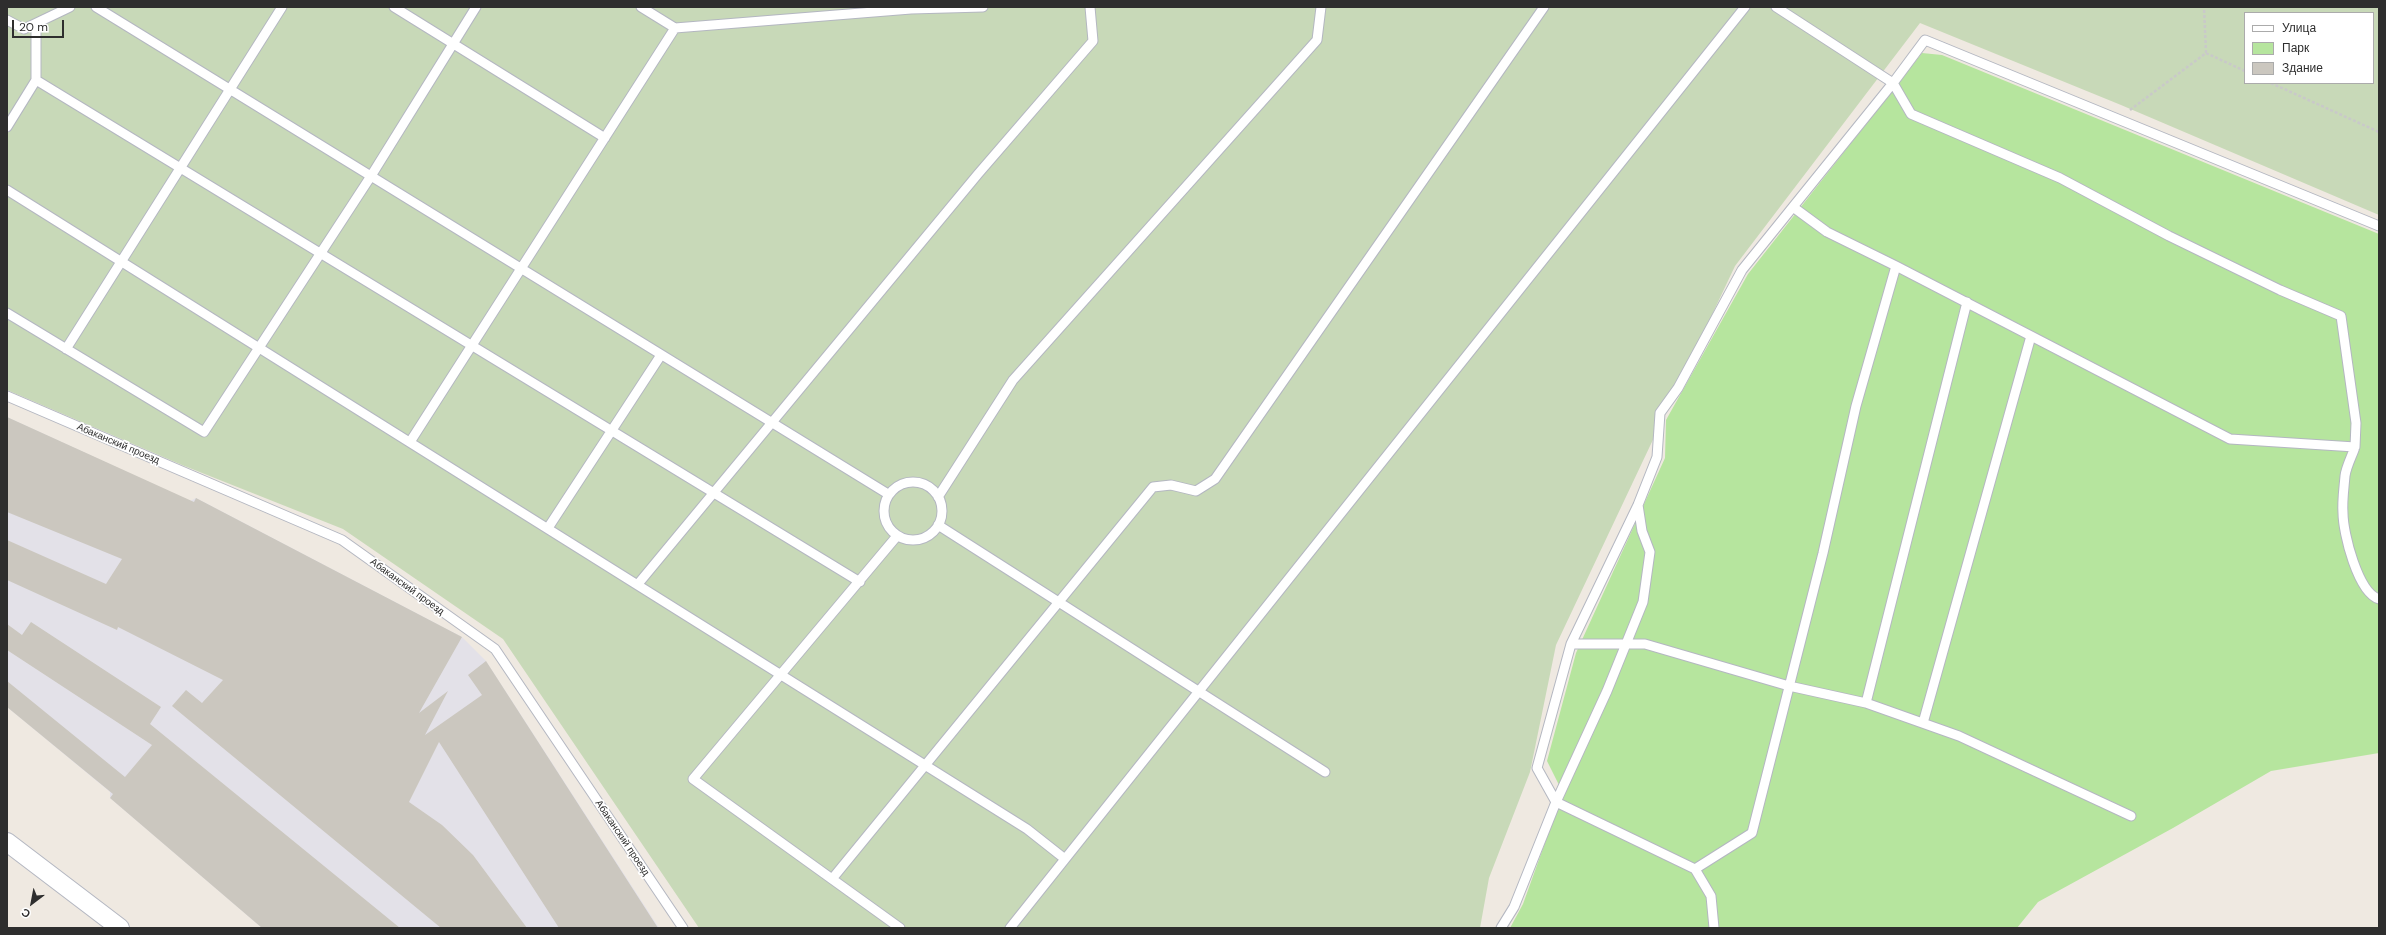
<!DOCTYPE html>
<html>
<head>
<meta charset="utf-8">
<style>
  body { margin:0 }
  #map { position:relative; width:2386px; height:935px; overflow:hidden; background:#efe9e1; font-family:"DM Sans",sans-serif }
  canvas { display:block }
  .frame { position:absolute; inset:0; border:8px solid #2e2e2e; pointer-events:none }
  .legend { position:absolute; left:2244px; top:12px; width:130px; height:72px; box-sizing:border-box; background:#fff; border:1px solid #ababab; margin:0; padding:5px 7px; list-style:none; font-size:12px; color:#2e2e2e }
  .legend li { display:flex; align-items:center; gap:8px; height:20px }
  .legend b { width:20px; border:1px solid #ababab }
  .north { position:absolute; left:12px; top:883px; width:40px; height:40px; -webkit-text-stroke:3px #fff; paint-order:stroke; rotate:212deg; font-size:11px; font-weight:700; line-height:16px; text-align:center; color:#2e2e2e }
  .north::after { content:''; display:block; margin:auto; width:14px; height:18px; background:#2e2e2e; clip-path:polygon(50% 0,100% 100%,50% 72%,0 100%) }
  .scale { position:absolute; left:12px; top:20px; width:52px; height:18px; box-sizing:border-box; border:2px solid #2e2e2e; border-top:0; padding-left:5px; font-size:12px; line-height:14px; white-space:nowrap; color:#2e2e2e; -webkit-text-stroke:3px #fff; paint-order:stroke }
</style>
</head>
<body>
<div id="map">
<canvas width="2386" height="935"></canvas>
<div class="frame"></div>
<ul class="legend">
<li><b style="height:5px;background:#fff"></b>Улица</li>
<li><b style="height:11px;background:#b6e59e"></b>Парк</li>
<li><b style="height:11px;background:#cbc7bf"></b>Здание</li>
</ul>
<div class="north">С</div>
<div class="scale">20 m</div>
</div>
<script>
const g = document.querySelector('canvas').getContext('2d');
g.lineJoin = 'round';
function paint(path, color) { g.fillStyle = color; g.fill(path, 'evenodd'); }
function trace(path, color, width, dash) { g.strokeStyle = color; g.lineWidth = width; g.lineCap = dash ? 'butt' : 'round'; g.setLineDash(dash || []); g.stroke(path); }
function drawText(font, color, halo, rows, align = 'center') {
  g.font = font + ' "DM Sans",sans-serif'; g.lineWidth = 3.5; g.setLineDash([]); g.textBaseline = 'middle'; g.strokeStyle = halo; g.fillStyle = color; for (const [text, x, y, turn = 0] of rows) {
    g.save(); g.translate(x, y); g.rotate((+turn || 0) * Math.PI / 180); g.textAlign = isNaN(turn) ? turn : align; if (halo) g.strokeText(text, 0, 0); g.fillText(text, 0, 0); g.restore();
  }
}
paint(new Path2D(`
  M7,417L190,501L196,498L462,637L486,661L659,928H262L110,798V792L7,707Z`), '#e3e1e8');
paint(new Path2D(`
  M1922,53L1942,55L2379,234V753L2271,771L2173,828L2038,902L2017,928H1510L1523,904L1563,793L1547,761L1576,653L1665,458L1666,420L1748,274Z`), '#b6e59e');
paint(new Path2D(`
  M7,7H2379V215L2121,105L1920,23L1735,266L1556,645L1530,772L1489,878L1480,928H699L503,639L343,529L182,465L7,390ZM2245,13H2373V83H2245Z`), '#c8d9b8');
paint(new Path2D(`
  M7,417L194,502L196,498L462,637L419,713L448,691L425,735L482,695L468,675L486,661L658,928H559L439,742L409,802L442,825L473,855L527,928H441L172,706L186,690L202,703L223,680L118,627L117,630L7,580V540L106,584L122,559L7,512Z
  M31,622L161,707L150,724L400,928H262L110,798L113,794L7,707V681L125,777L152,745L7,650V624L22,635Z`), '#cbc7bf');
const service = new Path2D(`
  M96,7L888,494
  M394,7L605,138
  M641,7L675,28
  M905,7L911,9L983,7
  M1776,7L1893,83L1925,40L2379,226
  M7,20L24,29L70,7
  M36,80L860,582
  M7,127L36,80V24
  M7,190L1027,829L1065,859
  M1793,207L1827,232L1896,266L2230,439L2355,447C2352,456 2346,467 2345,476C2344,488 2342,502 2343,513C2343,533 2358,593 2379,599
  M7,313L204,432L371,176L476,7
  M66,349L282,7
  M7,396L342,540L495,649L683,928
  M410,442L675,28L911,9
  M884 511a29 29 0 1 1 58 0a29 29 0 1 1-58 0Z
  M938,497L1013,380L1317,40L1321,7
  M1638,505L1642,531L1650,552L1643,602L1607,691L1556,802L1695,869
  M938,525L1325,772
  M548,528L661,355
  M897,536L693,779L900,928
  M638,584L978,174L1093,41L1090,7
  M1571,644H1645L1789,686L1866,703L1959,736L2131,816
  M1866,703L1967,302
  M1923,723L2031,336
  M832,879L1153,487L1171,485L1196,491L1215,479L1544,7
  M1010,928L1745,7
  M1501,928L1514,907L1556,802L1537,768L1571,644L1638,505L1657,457L1660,413L1678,388L1742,270L1893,83L1911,114L2060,178L2169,236L2280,290L2341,316L2356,423L2355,447
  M1714,928L1711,896L1695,869L1752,833L1823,553L1856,406L1896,266`);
const minor = new Path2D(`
  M7,842L120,928`);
trace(service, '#b4b7c1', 11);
trace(minor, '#b4b7c1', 20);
trace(new Path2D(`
  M2206,53L2245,71
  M2271,83L2379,132
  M2130,110L2206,53L2204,7`), '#c9c9c9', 2.5, [3, 2]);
trace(service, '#fff', 9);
trace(minor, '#fff', 18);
drawText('10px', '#2e2e2e', '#fff', [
  ["Абаканский проезд",118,444,23],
  ["Абаканский проезд",407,587,36],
  ["Абаканский проезд",622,838,56]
]);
</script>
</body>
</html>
